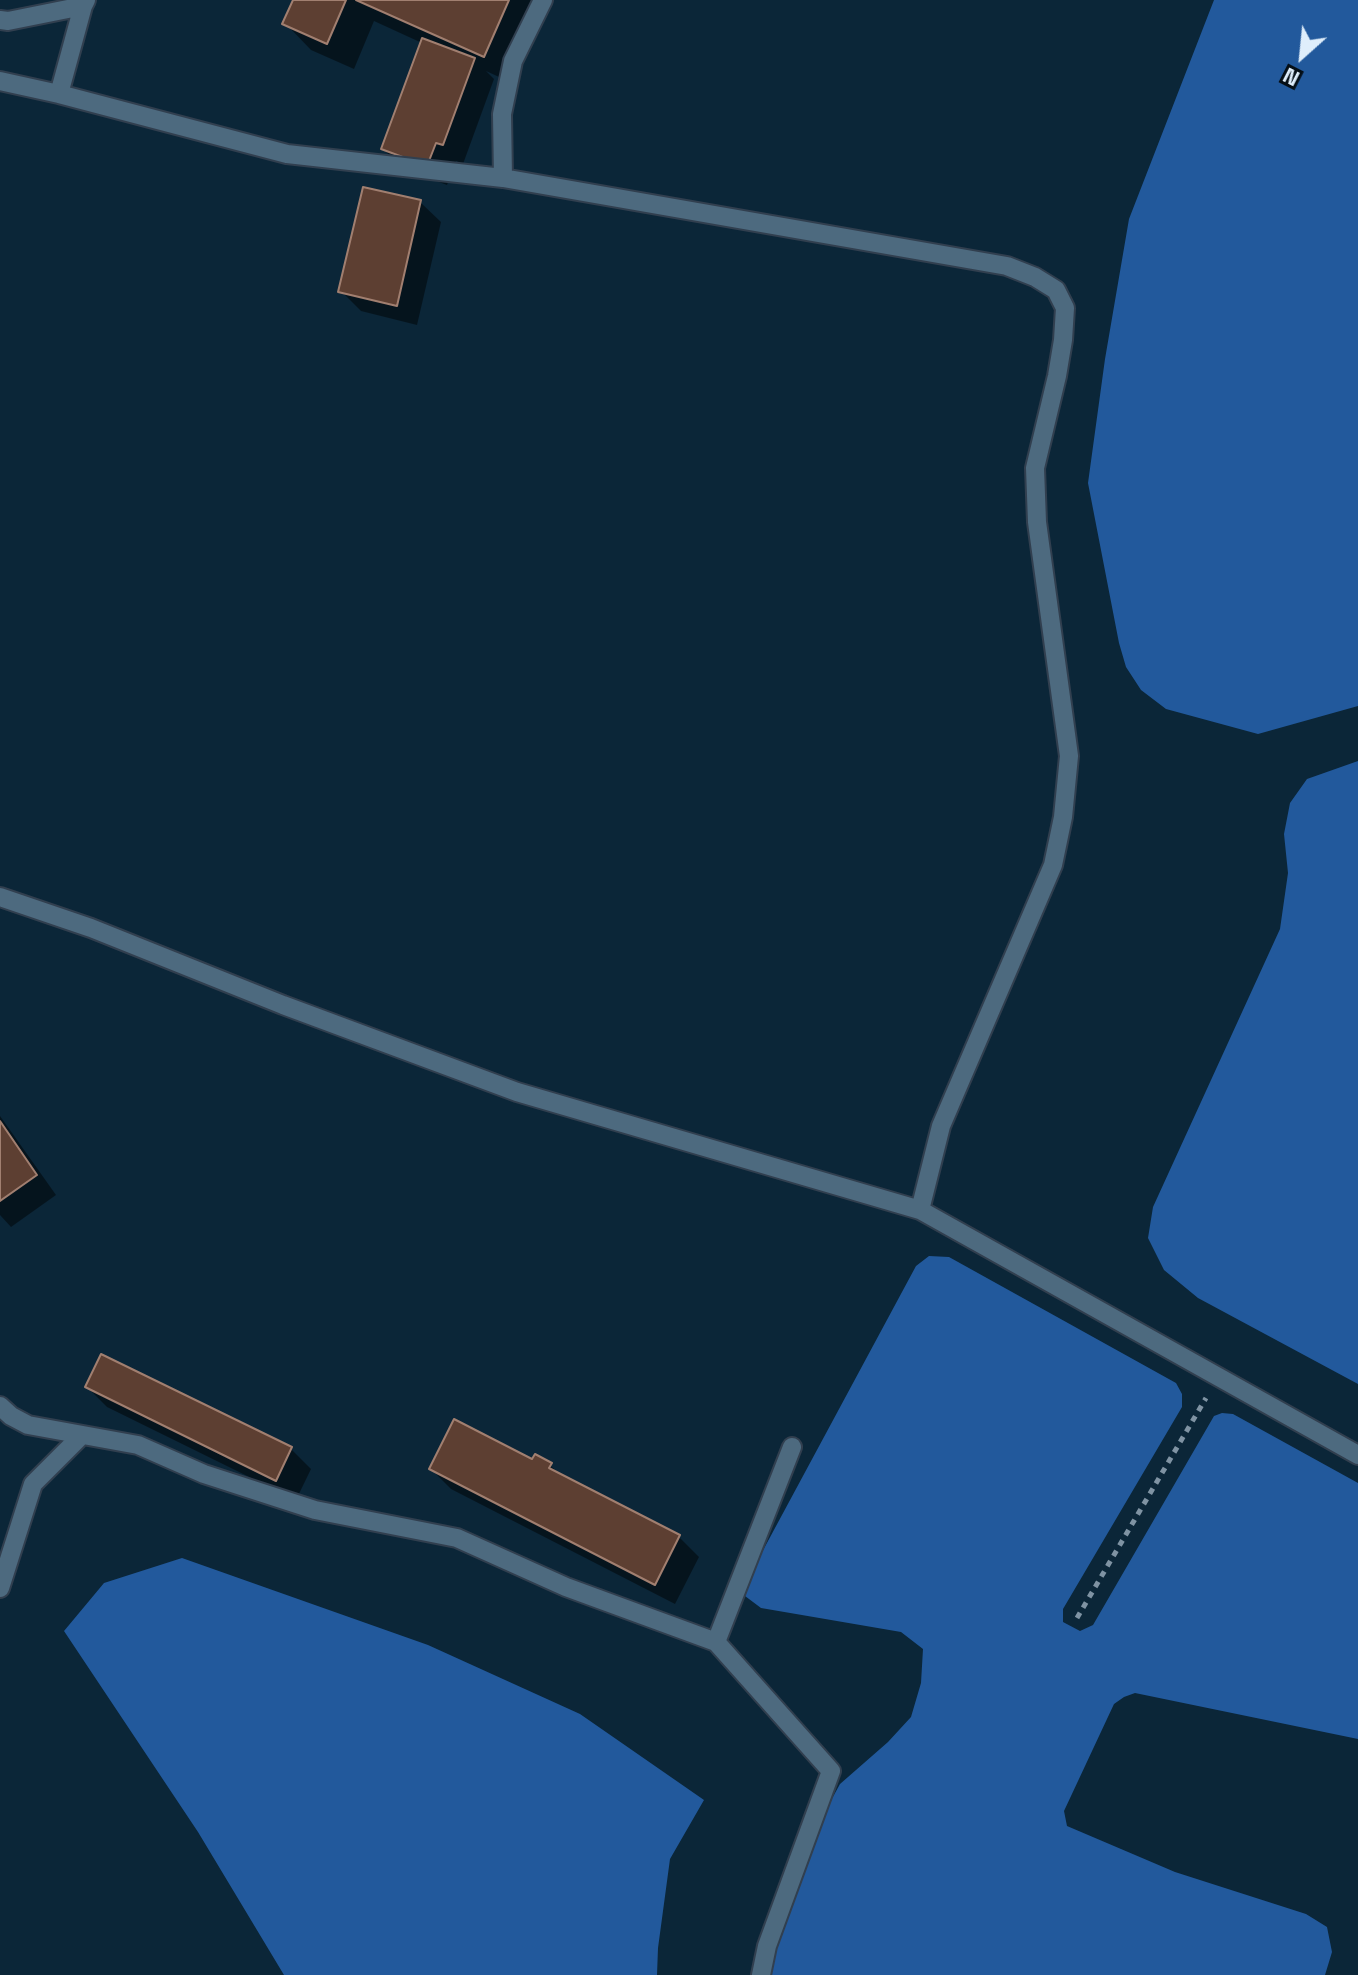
<!DOCTYPE html>
<html>
<head>
<meta charset="utf-8">
<style>
  body { margin:0 }
  #map { position:relative; width:1358px; height:1975px; overflow:hidden; background:#0b2638; font-family:"Space Grotesk",sans-serif }
  canvas { display:block }
  .north { position:absolute; left:1262px; top:16px; width:80px; height:80px; -webkit-text-stroke:6px #040e16; paint-order:stroke; rotate:207deg; font-size:22px; font-weight:700; line-height:32px; text-align:center; color:#dfeefb }
  .north::after { content:''; display:block; margin:auto; width:28px; height:36px; background:#dfeefb; clip-path:polygon(50% 0,100% 100%,50% 72%,0 100%) }
</style>
</head>
<body>
<div id="map">
<canvas width="1358" height="1975"></canvas>
<div class="north">N</div>
</div>
<script>
const g = document.querySelector('canvas').getContext('2d');
g.lineJoin = 'round';
function paint(path, color) { g.fillStyle = color; g.fill(path, 'evenodd'); }
function trace(path, color, width, dash) { g.strokeStyle = color; g.lineWidth = width; g.lineCap = dash ? 'butt' : 'round'; g.setLineDash(dash || []); g.stroke(path); }
paint(new Path2D(`
  M1214,0H1358V706L1258,734L1166,709L1141,690L1126,667L1119,643L1088,483L1105,359L1129,219Z
  M1358,761V1384L1198,1298L1164,1270L1148,1238L1153,1207L1280,929L1288,873L1284,834L1290,803L1307,779Z
  M929,1256L949,1257L1176,1383L1182,1394V1407L1063,1609V1622L1080,1631L1093,1625L1214,1416L1222,1413L1233,1414L1358,1483V1739L1135,1693L1124,1697L1114,1704L1064,1811L1067,1826L1175,1872L1306,1914L1327,1927L1332,1952L1325,1975H771L779,1931L818,1824L840,1784L888,1742L911,1717L921,1683L923,1649L901,1632L761,1608L745,1596L747,1580L916,1266Z
  M182,1558L428,1645L580,1714L704,1800L670,1859L658,1948L657,1975H284L198,1832L64,1631L104,1583Z`), '#22599c');
paint(new Path2D(`
  M295,0H546L510,82L486,71L494,79L463,164L456,161L447,185L404,169L383,149L422,43L374,21L354,69L311,50L285,23Z
  M420,202L441,222L417,325L361,311L341,291Z
  M0,1116L56,1195L11,1227L0,1215Z
  M102,1357L291,1449L311,1469L296,1500L107,1407L87,1387Z
  M533,1462L550,1465L562,1477L679,1537L699,1557L675,1604L451,1489L431,1469Z`), '#0007');
const building = new Path2D(`
  M293,0H346L327,44L282,24Z
  M356,0H509L484,57Z
  M422,38L475,58L443,145L436,143L427,166L381,149Z
  M363,187L421,200L397,306L338,292Z
  M0,1121L37,1175L0,1201Z
  M101,1354L292,1447L276,1481L85,1387Z
  M454,1419L532,1459L535,1454L552,1463L549,1468L680,1535L655,1585L429,1469Z`);
paint(building, '#5d3f32');
trace(building, '#a17f70', 2);
const service = new Path2D(`
  M0,20L8,21L83,6L86,0
  M0,81L59,94L287,154L503,178L1007,266L1035,277L1056,290L1065,308L1063,340L1057,376L1035,468L1037,522L1069,756L1063,817L1053,865L941,1126L920,1210L517,1092L283,1005L91,928L0,897
  M59,94L83,6
  M503,178L502,114L513,61L543,0
  M920,1210L1358,1455
  M0,1406L11,1416L28,1425L138,1445L204,1474L315,1510L457,1538L566,1587L716,1642L792,1447
  M0,1588L33,1484L82,1435
  M716,1642L831,1771L767,1946L761,1975`);
trace(service, '#313f4f', 22);
trace(new Path2D(`
  M1077,1618L1206,1398`), '#7f93a3', 5, [6, 6]);
trace(service, '#4d6a7f', 18);
</script>
</body>
</html>
